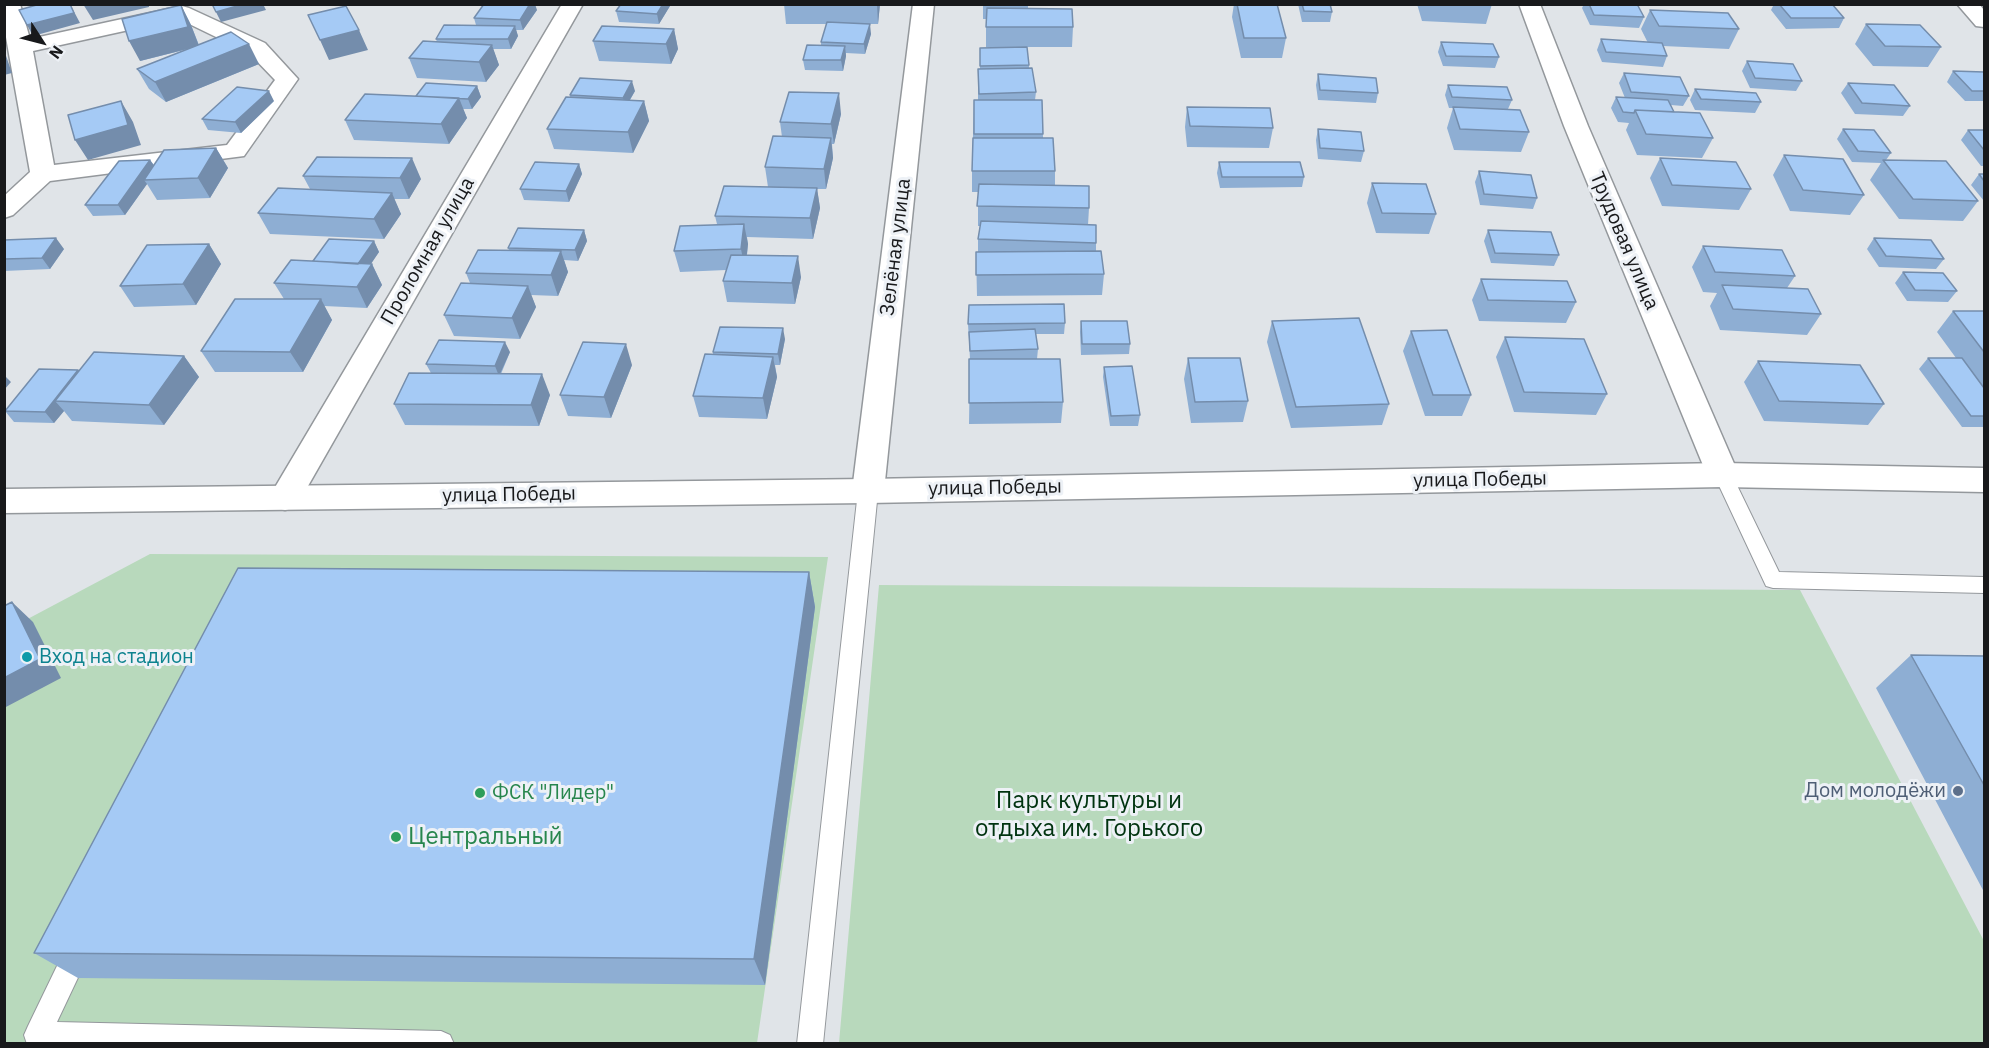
<!DOCTYPE html>
<html>
<head>
<meta charset="utf-8">
<style>
  body { margin:0 }
  #map { position:relative; width:1989px; height:1048px; overflow:hidden; background:#e0e4e8; font-family:"IBM Plex Sans",sans-serif }
  canvas { display:block }
  .frame { position:absolute; inset:0; border:6px solid #18191b; pointer-events:none }
  .north { position:absolute; left:12px; top:12px; width:60px; height:60px; -webkit-text-stroke:4px #edf1f6; paint-order:stroke; rotate:126deg; font-size:16px; font-weight:700; line-height:24px; text-align:center; color:#18191b }
  .north::after { content:''; display:block; margin:auto; width:21px; height:27px; background:#18191b; clip-path:polygon(50% 0,100% 100%,50% 72%,0 100%) }
</style>
</head>
<body>
<div id="map">
<canvas width="1989" height="1048"></canvas>
<div class="frame"></div>
<div class="north">N</div>
</div>
<script>
const g = document.querySelector('canvas').getContext('2d');
g.lineJoin = 'round';
function paint(path, color) { g.fillStyle = color; g.fill(path, 'evenodd'); }
function trace(path, color, width, dash) { g.strokeStyle = color; g.lineWidth = width; g.lineCap = dash ? 'butt' : 'round'; g.setLineDash(dash || []); g.stroke(path); }
function drawText(font, color, halo, rows, align = 'center') {
  g.font = font + ' "IBM Plex Sans",sans-serif'; g.lineWidth = 6; g.setLineDash([]); g.textBaseline = 'middle'; g.strokeStyle = halo; g.fillStyle = color; for (const [text, x, y, turn = 0] of rows) {
    g.save(); g.translate(x, y); g.rotate((+turn || 0) * Math.PI / 180); g.textAlign = isNaN(turn) ? turn : align; if (halo) g.strokeText(text, 0, 0); g.fillText(text, 0, 0); g.restore();
  }
}
paint(new Path2D(`
  M150,554L828,557L757,1043L5,1044V631Z
  M879,585L1800,590L1984,941V1043H839Z`), '#b8d9bc');
const lane = new Path2D(`
  M1723,468L1730,470L1732,475L1779,572L1984,577V593L1773,588L1766,586L1714,475L1716,470Z
  M868,484L875,486L878,491L823,1044H797L858,491L861,486Z
  M79,935L88,939L92,948L57,1022L441,1031L450,1035L454,1044H27L24,1035L28,1026L70,939Z`);
const street = new Path2D(`
  M4,4H20L30,39L182,6L189,8L265,43L298,79L244,156L50,181L13,215L4,218V196L30,172L4,26ZM179,19L249,53L275,80L227,145L54,165L33,51Z
  M562,4H583L296,507L285,510L274,507L269,498L274,489Z
  M913,4H934L884,491L879,500L868,503L857,500L852,491Z
  M1519,4H1540L1588,126L1739,475L1734,483L1723,487L1712,483L1707,475L1564,126Z`);
const primary = new Path2D(`
  M1957,4H1979L1984,10V27L1976,26Z
  M1723,463L1984,468V492L1723,487L868,503L4,513V489L868,479Z`);
trace(lane, '#94989c', 2);
trace(street, '#94989c', 3);
trace(primary, '#94989c', 3);
paint(lane, '#fff');
paint(street, '#fff');
paint(primary, '#fff');
paint(new Path2D(`
  M784,4H880L878,24H866L871,34L865,54L846,53V56L843,71L805,70L803,60L821,46V42L827,24H786Z
  M983,4H1028V9L1073,27L1072,47H986V19H983Z
  M1234,4H1277L1286,38L1282,58H1241L1232,17Z
  M1298,4H1330L1332,12L1330,22H1302Z
  M1417,4H1492L1486,24L1422,21Z
  M1584,4H1637L1644,17L1639,28L1590,25L1582,8Z
  M1774,4H1832L1844,18L1839,28L1786,29L1771,10Z
  M181,5L191,25L199,45L259,64L166,102L149,89L137,69L188,49L140,61Z
  M670,6L659,24L619,22L616,11Z
  M537,10L523,30H516L518,36L511,49H493L499,65L486,82L417,78L409,58L437,42L436,39L476,25L474,18Z
  M1650,10L1739,29L1729,49L1663,46L1667,56L1663,67L1602,62L1597,50L1601,39L1648,43L1641,29Z
  M1866,24L1941,47L1928,67L1873,66L1855,44Z
  M674,29L678,49L671,64L599,61L593,41Z
  M1441,42L1499,57L1495,68L1443,66L1438,52Z
  M980,48L1029,65V68L1036,92L1035,100H1042L1043,138L1055,171V186L1089,208L1088,225L1096,243V251L1104,274L1102,295L977,296L976,252H978V239L980,226H978V192H972V171L974,100H978V69H980Z
  M1747,61L1802,81L1796,91L1750,88L1742,71Z
  M1953,71L1984,72V101H1965L1947,82Z
  M1624,73L1689,96L1683,106L1671,105L1674,112L1713,138L1702,158L1637,155L1626,130L1629,123L1618,122L1611,108L1616,97L1625,98L1619,83Z
  M1318,74L1378,93L1376,103L1318,100L1316,85Z
  M1848,83L1910,106L1903,116L1855,114L1841,93Z
  M1448,85L1512,100L1508,109L1529,132L1521,152L1454,150L1447,128L1453,108H1449L1445,95Z
  M477,86L481,97L472,109H463L467,118L449,144L354,140L345,120Z
  M1695,89L1761,102L1755,113L1695,110L1690,100Z
  M635,91L630,100L644,101L649,121L633,153L554,149L547,129L570,98V95Z
  M274,101L241,133L208,130L202,119Z
  M1187,107L1273,128L1269,148L1187,147L1185,127Z
  M841,114L834,144H832L833,158L826,189H817L820,208L813,239L747,237L748,244L747,255L801,277L795,304L727,302L723,281L726,270L680,272L674,251L717,224L715,216L768,187L765,167L782,137L780,122Z
  M1318,129L1364,151L1361,162L1318,159L1316,140Z
  M1843,129L1891,153L1886,160L1978,201L1963,221L1899,219L1870,180L1881,163L1852,162L1837,139Z
  M1968,130H1984V166H1981L1961,140Z
  M216,148L228,168L210,198L157,200L147,184L125,215L93,216L85,205L150,160L154,165Z
  M1784,155L1864,195L1850,215L1790,211L1773,175Z
  M1660,158L1751,189L1739,210L1662,206L1650,178Z
  M1219,162L1304,177L1302,187L1220,188L1217,173Z
  M579,164L582,174L569,202L524,200L520,189Z
  M1479,171L1537,198L1533,209L1480,205L1475,182Z
  M1979,174H1984V201L1971,185Z
  M303,176L421,179L409,199H394L401,214L384,239L270,234L258,213L310,189Z
  M1372,183L1436,214L1429,234L1376,233L1367,203Z
  M584,230L587,241L578,261L564,260L568,272L558,296L531,295L536,307L520,339L454,336L444,315L470,283L466,273L509,250L508,248Z
  M1488,230L1559,255L1554,266L1491,263L1484,241Z
  M1874,238L1944,259L1936,269L1879,267L1867,249Z
  M4,240L64,249L50,269L4,271Z
  M374,241L379,252L370,264H372L382,285L367,308L324,306L332,320L303,372H215L201,351L284,299L274,283L313,261Z
  M209,244L221,264L196,305L134,307L120,286Z
  M1703,246L1795,276L1787,288L1821,314L1807,335L1720,330L1710,306L1717,293L1703,292L1692,267Z
  M1903,272L1957,291L1948,302L1907,301L1895,283Z
  M1481,279L1576,302L1566,323L1479,321L1472,300Z
  M1953,311H1984V427H1962L1919,369L1928,358H1956L1937,332Z
  M1081,321L1130,344L1129,354L1081,355L1080,332Z
  M1272,321L1389,404L1382,425L1291,428L1267,342Z
  M1065,323L1064,334H1036L1038,349L1037,359L1063,402L1061,423L969,424L970,359L968,324Z
  M1411,331L1471,395L1462,416H1425L1403,351Z
  M1505,337L1607,394L1596,415L1514,412L1496,357Z
  M785,339L780,365H775L777,377L767,419L699,417L693,396L713,355V352Z
  M510,352L501,374L550,395L539,426L405,425L394,404L431,373L426,364Z
  M184,356L199,377L164,425L72,421L64,411L54,423L14,422L5,411L79,372Z
  M1188,358L1248,401L1243,422L1191,423L1184,379Z
  M1758,361L1884,404L1868,425L1764,421L1744,382Z
  M632,365L611,418L568,416L560,395Z
  M1104,367L1140,415L1138,426H1110L1103,377Z
  M809,572L815,607L765,985L78,978L34,953Z
  M1911,655L1984,656V892L1876,688Z`), '#8eaed3');
paint(new Path2D(`
  M70,4L80,23L33,36L27,25Z
  M83,4H149V7L93,20Z
  M244,4H263L266,10L221,22L216,12Z
  M530,4H535L537,10L523,30L520,20Z
  M663,4H670V6L659,24L657,14Z
  M877,4H880L878,24Z
  M181,5L191,25L199,46L140,61L129,41Z
  M870,24L871,34L865,54L864,44Z
  M515,26L518,36L511,49L508,39Z
  M674,29L678,49L671,64L666,44Z
  M359,30L368,50L329,60L320,40Z
  M249,44L259,64L166,102L155,82Z
  M492,45L499,65L486,82L479,62Z
  M845,46L846,56L843,71L841,60Z
  M4,50L12,73L4,75Z
  M632,81L635,91L625,108L623,98Z
  M477,86L481,97L472,109L468,99Z
  M269,91L274,101L241,133L235,122Z
  M839,93L841,114L834,144L831,124Z
  M459,98L467,118L449,144L441,124Z
  M121,101L133,122L141,145L88,160L75,140Z
  M644,101L649,121L633,153L628,132Z
  M831,138L833,158L826,189L824,169Z
  M216,148L228,168L210,198L198,178Z
  M412,158L421,179L409,199L400,178Z
  M150,160L157,170L144,180L147,184L125,215L118,205Z
  M579,164L582,174L569,202L566,191Z
  M817,188L820,208L813,239L810,218Z
  M392,193L401,214L384,239L374,219Z
  M744,224L748,244L745,270L741,249Z
  M584,230L587,241L578,261L575,250Z
  M56,238L64,249L50,269L42,258Z
  M374,241L379,252L363,276L357,265Z
  M209,244L221,264L196,305L183,284Z
  M561,251L568,272L558,296L551,275Z
  M798,256L801,277L795,304L792,283Z
  M372,264L382,285L367,308L357,287Z
  M528,286L536,307L520,339L512,318Z
  M321,299L332,320L303,372L290,352Z
  M783,328L785,339L780,365L778,354Z
  M505,342L510,352L499,376L495,366Z
  M626,344L632,365L611,418L604,397Z
  M184,356L199,377L164,425L149,405Z
  M773,357L777,377L767,419L763,398Z
  M78,370L86,381L55,401L64,411L54,423L45,412Z
  M542,374L550,395L539,426L531,405Z
  M4,375L11,382L4,390Z
  M809,572L815,607L765,985L754,959Z
  M12,602L33,622L61,678L4,708V678Z`), '#748dac');
const building = new Path2D(`
  M40,4H70L74,13L27,25L19,10Z
  M212,4H244L216,12Z
  M484,4H530L520,20L474,18Z
  M621,4H663L657,14L616,11Z
  M784,4H861L784,5Z
  M1237,4H1277L1286,38H1244Z
  M1302,4H1330L1332,12L1304,11Z
  M1589,4H1637L1644,17L1594,15Z
  M1779,4H1832L1844,18H1791Z
  M181,5L188,27L129,41L122,19Z
  M346,6L359,30L320,40L308,15Z
  M987,8L1072,9L1073,27H986Z
  M1650,10L1728,13L1739,29L1659,26Z
  M827,22L870,24L864,44L821,42Z
  M1866,24L1920,25L1941,47L1885,46Z
  M444,25L515,26L508,39H436Z
  M602,26L674,29L666,44L593,41Z
  M231,32L249,44L155,82L137,69Z
  M1601,39L1662,43L1667,56L1606,52Z
  M423,41L492,45L479,62L409,58Z
  M1441,42L1493,44L1499,57L1446,56Z
  M807,45L845,46L841,60H803Z
  M1027,47L1029,65L980,66V48Z
  M1747,61L1793,64L1802,81L1755,78Z
  M1032,68L1036,92L979,94L978,69Z
  M1953,71L1984,72V91H1972Z
  M1624,73L1680,77L1689,96L1631,92Z
  M1318,74L1376,78L1378,93L1320,90Z
  M580,78L632,81L623,98L570,95Z
  M426,83L477,86L468,99L416,96Z
  M1848,83L1894,85L1910,106L1862,103Z
  M1448,85L1507,87L1512,100L1452,97Z
  M237,87L269,91L235,122L202,119Z
  M1695,89L1756,93L1761,102L1701,99Z
  M789,92L839,93L831,124L780,122Z
  M365,94L459,98L441,124L345,120Z
  M566,97L644,101L628,132L547,129Z
  M1616,97L1668,100L1674,112L1635,110L1634,113L1623,112Z
  M974,100H1042L1043,134H974Z
  M121,101L128,125L75,140L68,115Z
  M1187,107L1270,108L1273,128L1190,126Z
  M1453,107L1520,110L1529,132L1460,129Z
  M1635,110L1700,113L1713,138L1646,134Z
  M1318,129L1361,132L1364,151L1320,148Z
  M1843,129L1874,130L1891,153L1858,151Z
  M1968,130H1984V150Z
  M773,136L831,138L824,169L765,167Z
  M973,138H1053L1055,171H972Z
  M216,148L198,178L144,180L164,150Z
  M1784,155L1843,159L1864,195L1803,190Z
  M317,157L412,158L400,178L303,176Z
  M1660,158L1736,162L1751,189L1672,185Z
  M150,160L118,205H85L119,161Z
  M1883,160L1946,161L1978,201L1913,199Z
  M535,162L579,164L566,191L520,189Z
  M1219,162H1300L1304,177H1222Z
  M1479,171L1531,175L1537,198L1484,194Z
  M1979,174H1984V181Z
  M1372,183L1426,184L1436,214L1382,213Z
  M979,184L1089,186V208L977,206Z
  M724,186L817,188L810,218L715,216Z
  M278,188L392,193L374,219L258,213Z
  M981,221L1096,225V243L978,239Z
  M744,224L741,249L674,251L680,226Z
  M518,228L584,230L575,250L508,248Z
  M1488,230L1551,232L1559,255L1495,253Z
  M56,238L42,258L4,259V240Z
  M1874,238L1931,240L1944,259L1886,256Z
  M329,239L374,241L358,264L313,261Z
  M209,244L183,284L120,286L147,245Z
  M1703,246L1782,250L1795,276L1715,272Z
  M478,250L561,251L551,275L466,273Z
  M1101,251L1104,274L976,275V252Z
  M731,255L798,256L792,283L723,281Z
  M291,260L372,264L357,287L274,283Z
  M1903,272L1943,273L1957,291L1915,290Z
  M1481,279L1567,281L1576,302L1488,300Z
  M461,283L528,286L512,318L444,315Z
  M1722,285L1808,289L1821,314L1733,309Z
  M235,299H321L290,352L201,351Z
  M1064,304L1065,323L968,324L969,305Z
  M1953,311H1984V352Z
  M1359,318L1389,404L1296,407L1272,321Z
  M1081,321H1127L1130,344H1082Z
  M720,327L783,328L778,354L713,352Z
  M1035,329L1038,349L970,351L969,332Z
  M1447,330L1471,395H1433L1411,331Z
  M1505,337L1584,339L1607,394L1524,392Z
  M439,340L505,342L495,366L426,364Z
  M583,342L626,344L604,397L560,395Z
  M94,352L184,356L149,405L55,401Z
  M705,354L773,357L763,398L693,396Z
  M1188,358H1240L1248,401L1195,402Z
  M1928,358H1962L1984,388V416H1971Z
  M969,359H1060L1063,402L969,403Z
  M1758,361L1860,365L1884,404L1779,401Z
  M1132,366L1140,415L1111,416L1104,367Z
  M39,369L78,370L45,412L5,411Z
  M409,373L542,374L531,405L394,404Z
  M238,568L809,572L754,959L34,953Z
  M12,602L40,659L4,678V606Z
  M1911,655L1984,656V785Z`);
paint(building, '#a5caf5');
trace(building, '#748dac', 1.5);
for (const [x, y, r, color] of [
  [27,657,6,"#0f9aa8"],
  [1958,791,6,"#5c6f8a"],
  [480,793,6,"#2e9e5b"],
  [396,837,6,"#2e9e5b"]
]) { const dot = new Path2D(); dot.arc(x, y, r, 0, 2 * Math.PI); g.fillStyle = color; g.fill(dot); trace(dot, '#edf1f6', 2); }
drawText('20px', '#18191b', '#edf1f6', [
  ["Трудовая улица",1624,241,67],
  ["Зелёная улица",896,247,-83],
  ["Проломная улица",428,251,-60],
  ["улица Победы",1480,480,-1],
  ["улица Победы",995,488,-1],
  ["улица Победы",509,495,-1]
]);
drawText('20px', '#0d838f', '#edf1f6', [
  ["Вход на стадион",39,657]
], 'left');
drawText('20px', '#4e5e75', '#edf1f6', [
  ["Дом молодёжи",1946,791]
], 'right');
drawText('20px', '#27864d', '#edf1f6', [
  ["ФСК \"Лидер\"",492,793]
], 'left');
drawText('24px', '#00330f', '#edf1f6', [
  ["Парк культуры и",1089,801],
  ["отдыха им. Горького",1089,829]
]);
drawText('24px', '#27864d', '#edf1f6', [
  ["Центральный",408,837]
], 'left');
</script>
</body>
</html>
